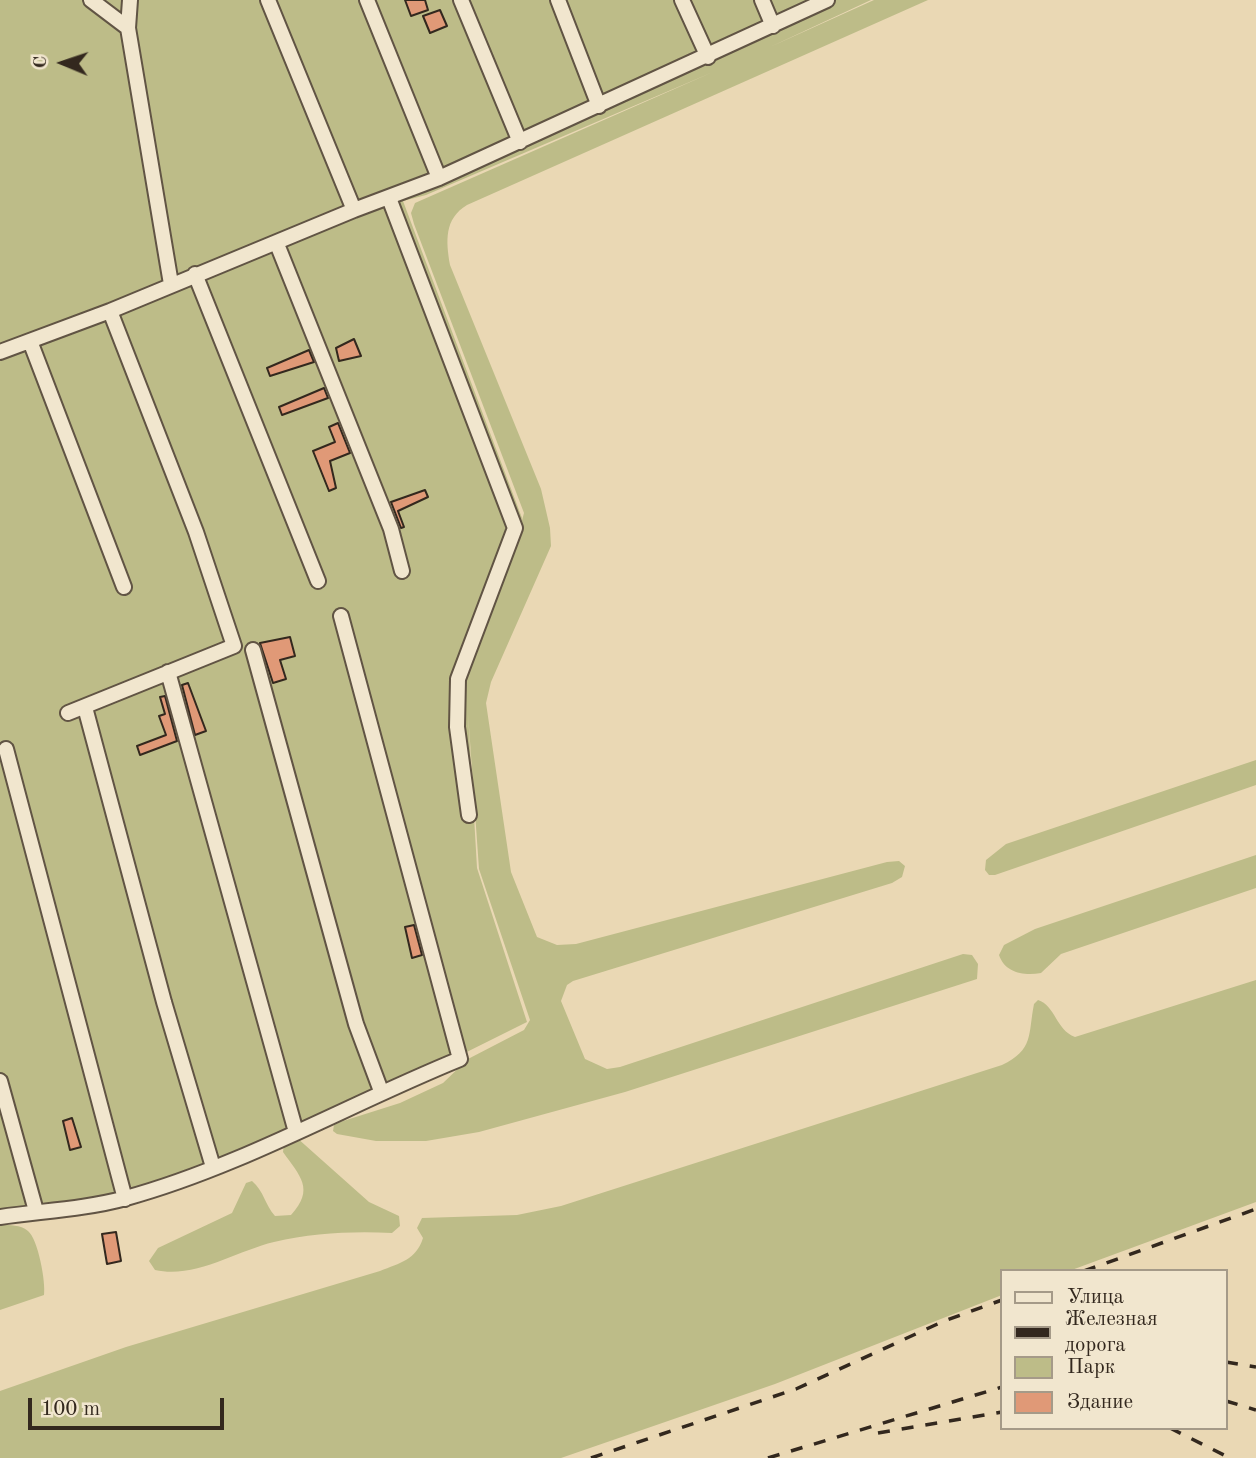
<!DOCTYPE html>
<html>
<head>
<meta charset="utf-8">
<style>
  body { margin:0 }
  #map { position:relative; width:1256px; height:1458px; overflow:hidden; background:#ead8b4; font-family:"Old Standard TT",serif }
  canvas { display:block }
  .legend { position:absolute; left:1000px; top:1269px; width:228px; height:161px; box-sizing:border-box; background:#f1e6ce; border:2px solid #a59a88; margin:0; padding:9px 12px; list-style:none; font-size:21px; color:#33281e }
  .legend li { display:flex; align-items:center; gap:14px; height:35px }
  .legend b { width:35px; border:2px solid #a59a88 }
  .north { position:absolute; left:28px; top:28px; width:70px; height:70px; -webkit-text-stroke:5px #f1e6ce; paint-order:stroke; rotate:272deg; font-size:19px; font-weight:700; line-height:28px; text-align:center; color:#33281e }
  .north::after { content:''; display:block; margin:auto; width:24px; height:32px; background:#33281e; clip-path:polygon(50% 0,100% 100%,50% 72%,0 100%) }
  .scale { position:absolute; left:28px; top:1398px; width:196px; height:32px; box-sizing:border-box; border:4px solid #33281e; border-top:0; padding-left:9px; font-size:21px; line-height:24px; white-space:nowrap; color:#33281e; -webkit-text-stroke:5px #f1e6ce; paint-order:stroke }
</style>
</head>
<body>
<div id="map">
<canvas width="1256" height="1458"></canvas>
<ul class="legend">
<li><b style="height:9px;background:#f1e6ce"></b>Улица</li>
<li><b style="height:9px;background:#33281e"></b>Железная дорога</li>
<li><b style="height:19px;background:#bdbc88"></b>Парк</li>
<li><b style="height:19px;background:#e09977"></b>Здание</li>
</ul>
<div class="north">С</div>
<div class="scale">100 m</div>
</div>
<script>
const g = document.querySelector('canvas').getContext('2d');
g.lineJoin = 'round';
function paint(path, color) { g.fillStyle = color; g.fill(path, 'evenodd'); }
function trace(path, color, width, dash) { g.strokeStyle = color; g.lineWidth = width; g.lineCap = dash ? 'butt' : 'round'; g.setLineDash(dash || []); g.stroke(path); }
paint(new Path2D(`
  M0,0H871L770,47L874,0H928L467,205C444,219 446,241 450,265L541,489L550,528L551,546L491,682L486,703L511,872L537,937L557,945L576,944L887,862L899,861L905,866L902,877L892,883L573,981L567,985L561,1001L585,1059L607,1069L620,1067L963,954L972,955L978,964L977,979L625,1092L479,1132L426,1141H376L337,1134L333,1131L334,1125L340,1122L400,1103L443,1083L468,1059L524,1030L530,1020L479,869L468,713L477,868L527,1022L296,1137L369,1202L399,1216L400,1226L392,1233C352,1231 313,1233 274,1242C236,1251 195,1279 155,1270L149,1261L158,1248L232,1213L246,1183L252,1181C264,1191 265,1205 275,1216L291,1215C315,1189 300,1176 283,1152L284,1144L246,1162L2,1224C10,1226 20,1224 28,1231C38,1239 46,1282 44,1295L0,1310ZM713,72L415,203L411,213L414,224L524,513L513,554L522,518L403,201L426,195Z
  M1256,760V785L995,875H989L985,870L986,860L1006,844Z
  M1256,855V888L1061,954L1041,973C1024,976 1005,973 999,955L1004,945L1035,929Z
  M1256,980V1202L1069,1271H1002V1295L775,1384L561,1458H0V1391L126,1347L380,1271C400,1263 416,1260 423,1238L417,1228L422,1218L517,1215L561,1206L1002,1065C1034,1050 1028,1034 1034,1004L1038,1000C1055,1005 1056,1030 1075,1037Z`), '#bdbc88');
const building = new Path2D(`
  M405,0H425L428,10L411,16Z
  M440,10L447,26L430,33L423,16Z
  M354,339L361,356L339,361L336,348Z
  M309,350L314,362L270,376L267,368Z
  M324,388L328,398L282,415L279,407Z
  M338,423L350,453L330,461L336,488L329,491L313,451L335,442L329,427Z
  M425,490L428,497L398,511L404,527L401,528L391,502Z
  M290,637L295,656L280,660L286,679L273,683L260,643Z
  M188,683L206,731L195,735L182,685Z
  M165,696L177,741L140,755L137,746L166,735L159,716L165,714L160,697Z
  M414,925L422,955L412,958L405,927Z
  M72,1118L81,1147L70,1150L63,1121Z
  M116,1232L121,1261L107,1264L102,1234Z`);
paint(building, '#e09977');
trace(building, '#33281e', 2);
const minor = new Path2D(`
  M91,0L128,28L171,284
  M268,0L354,210
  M367,0L439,178
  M461,0L520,142
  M558,0L599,106
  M682,0L708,57
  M762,0L773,26
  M128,28L130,0
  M389,198L515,528L458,679L457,727L469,815
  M277,244L391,529L402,571
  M195,274L318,581
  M30,341L124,587
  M0,352L110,311L354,210L439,178L827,0
  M253,650L356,1024L381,1091
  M168,672L296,1132
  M86,711L164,1002L213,1167
  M68,713L234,646L196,532L110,311
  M6,749L125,1199
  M0,1081L36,1211
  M0,1217C41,1211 86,1209 126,1198C242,1166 349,1104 460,1059L341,616`);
trace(minor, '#615444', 18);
trace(minor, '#f1e6ce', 14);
trace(new Path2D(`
  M1084,1271L1256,1209
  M1226,1362L1256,1367
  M1226,1401L1256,1410
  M1170,1428L1230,1458
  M878,1433L1002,1412
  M591,1458L796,1389L944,1321L1002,1300
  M768,1458L1002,1387`), '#33281e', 3.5, [12, 12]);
</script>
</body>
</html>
